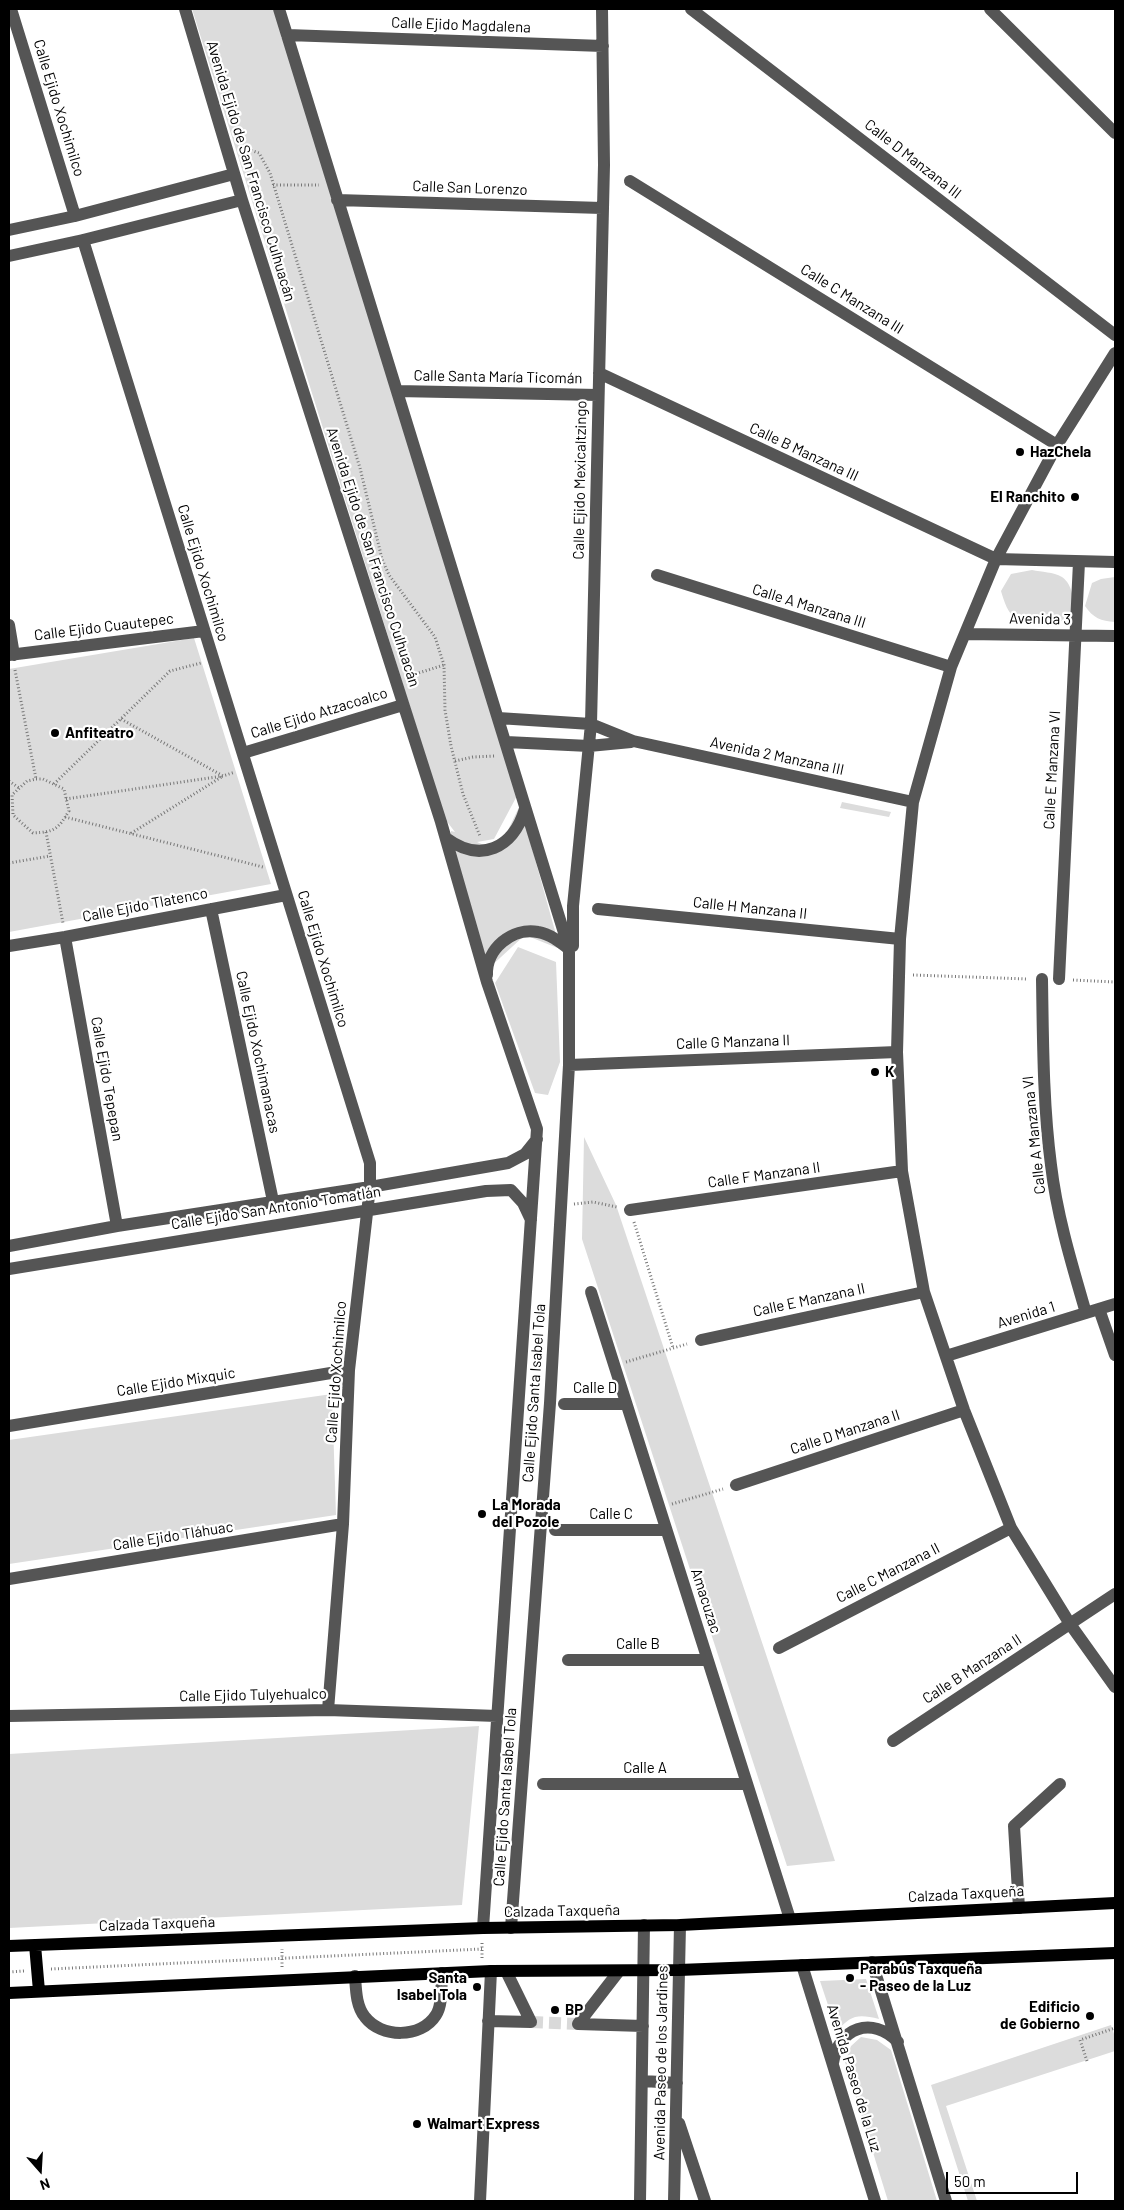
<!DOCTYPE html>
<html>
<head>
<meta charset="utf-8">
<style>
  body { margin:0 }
  #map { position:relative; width:1124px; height:2210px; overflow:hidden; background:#fff; font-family:Barlow,sans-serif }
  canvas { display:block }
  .frame { position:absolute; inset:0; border:10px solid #000; pointer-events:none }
  .north { position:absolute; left:15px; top:2145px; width:50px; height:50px; -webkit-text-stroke:4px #fff; paint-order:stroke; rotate:161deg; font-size:14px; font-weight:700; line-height:20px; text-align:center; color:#000 }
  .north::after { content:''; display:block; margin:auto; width:18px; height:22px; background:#000; clip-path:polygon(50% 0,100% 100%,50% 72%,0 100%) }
  .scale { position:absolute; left:946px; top:2172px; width:132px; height:22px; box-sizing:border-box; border:2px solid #000; border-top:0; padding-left:6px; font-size:15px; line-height:18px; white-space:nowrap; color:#000; -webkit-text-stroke:4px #fff; paint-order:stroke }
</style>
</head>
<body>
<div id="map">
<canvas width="1124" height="2210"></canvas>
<div class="frame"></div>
<div class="north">N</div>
<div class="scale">50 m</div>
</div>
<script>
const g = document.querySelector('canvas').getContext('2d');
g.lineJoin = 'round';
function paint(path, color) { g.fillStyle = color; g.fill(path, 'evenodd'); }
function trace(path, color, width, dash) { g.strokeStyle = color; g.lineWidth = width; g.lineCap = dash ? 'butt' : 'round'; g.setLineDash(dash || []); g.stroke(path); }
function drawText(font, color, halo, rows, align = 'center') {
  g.font = font + ' Barlow,sans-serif'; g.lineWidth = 4.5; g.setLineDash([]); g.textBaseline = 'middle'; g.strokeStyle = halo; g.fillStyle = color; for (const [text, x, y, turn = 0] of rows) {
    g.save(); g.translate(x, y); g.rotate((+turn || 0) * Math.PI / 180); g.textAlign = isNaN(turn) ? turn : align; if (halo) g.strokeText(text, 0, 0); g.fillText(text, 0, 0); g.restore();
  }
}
paint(new Path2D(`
  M192,9H275L520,790L494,839L477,842L498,851L520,805L560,949L525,935L489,968L451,844V831L455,832L445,819Z
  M1032,570C1042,572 1053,572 1062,577C1073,584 1078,609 1067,618C1056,627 1030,627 1018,620C1008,615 1004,601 1001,591L1011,574Z
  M1115,577V622C1101,621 1093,618 1085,606L1092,583L1101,579Z
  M194,638L271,884L9,932V669Z
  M842,802L891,812L889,817L840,808Z
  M518,947L556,962L560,1062L548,1095L535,1093L495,983Z
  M584,1137L616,1205L835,1861L787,1866L582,1239Z
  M332,1394L336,1515L9,1564V1440Z
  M479,1726L462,1905L9,1928V1754Z
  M866,1979L879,2019C858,2014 850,2015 837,2032L820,1981Z
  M1111,2025L1115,2037V2051L946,2106L977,2201H968L931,2085Z
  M861,2037L877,2040L891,2050L937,2201H888L845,2062L851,2046Z`), '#dcdcdc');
trace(new Path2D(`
  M531,2022L578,2024`), '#d9d9d9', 12, [12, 6]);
trace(new Path2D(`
  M241,152L250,150L259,153L270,173L360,468L382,559L389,575L435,637L444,665L445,710L451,746L463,794L480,836
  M273,185H319
  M15,670L36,779
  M409,676L444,665
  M121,719L223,776L130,834
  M455,761L473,757L495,756
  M36,779H43L64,789L69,811C58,829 55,832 33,833L13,815L12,795L27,781Z
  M9,781L19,788
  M54,784L170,671L201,663
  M66,799L223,776L235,772
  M65,817L263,867
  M46,832L63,923
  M9,863L50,856
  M913,975L1027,979
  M1073,980L1115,982
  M574,1204L593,1202L617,1207
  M634,1222L673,1348
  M626,1362L687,1344
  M672,1504L723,1489
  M482,1958V1942
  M282,1967V1949
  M51,1969L482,1949
  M9,1972L24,1971
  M1087,2061L1080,2040L1115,2028`), '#777', 3, [1, 2.5]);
trace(new Path2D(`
  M11,9L75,216
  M185,9L242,200L441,822L487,982L537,1129L483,1928
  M279,9L569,949V1065L550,1403L511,1928
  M691,9L1115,335
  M990,9L1115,133
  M287,35L603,46
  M630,181L1057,445
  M337,200L602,208
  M9,230L75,216L234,174
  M83,240L370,1163V1187L349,1370L343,1524L328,1710
  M9,256L83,240L242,200
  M1115,353L1057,445L996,559L951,667L913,802L900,939L897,1052L902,1171L924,1292L964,1410L1011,1528L1070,1624L1115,1687
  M599,373L996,559L1115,562
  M397,391L598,395
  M657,575L951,667
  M9,625L14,655
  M965,634L1115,636
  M9,655L204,631
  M498,718L591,724L633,741L913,802
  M506,742L589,746L631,742
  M243,753L403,705
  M446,838C481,864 513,848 525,809
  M211,909L273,1201
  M598,909L900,939
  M65,937L117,1226
  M9,946L65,937L286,895
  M573,946V906L591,724L604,165L602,9
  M487,975C486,949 512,927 538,932C550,934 560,942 569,949
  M1042,979C1043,1041 1043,1104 1051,1165C1057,1216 1072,1265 1086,1313
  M1059,979L1079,562
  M569,1065L897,1052
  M630,1210L902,1171
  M9,1246L117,1226L370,1187L508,1163L525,1154L537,1139
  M9,1269L486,1191L511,1190L523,1203L531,1220
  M591,1292L790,1919
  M1099,1309L1115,1355
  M701,1340L924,1292
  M946,1356L1115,1304
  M564,1404H626
  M9,1426L349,1370
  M736,1485L964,1410
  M555,1530H666
  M9,1579L343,1524
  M779,1648L1011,1528
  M568,1660H707
  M9,1716L328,1710L497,1716
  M893,1741L1115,1594
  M543,1784H747
  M1019,1908L1014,1826L1060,1784
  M872,1962L946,2201
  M802,1965L875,2201
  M355,1976C356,1990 356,2006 365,2017C381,2038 421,2039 436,2015C443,2005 441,1985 442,1973
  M488,2021L531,2022L506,1971
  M578,2024L619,1971
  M578,2024L643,2026
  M833,2063C838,2028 872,2015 898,2042
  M643,2081L677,2083
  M679,2123L705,2201
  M480,2201L491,1971
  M640,2201L644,1925
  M674,2201L680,1925`), '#555', 12);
trace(new Path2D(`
  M35,1945L39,1991
  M9,1946L483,1928L680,1925L1115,1903
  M9,1993L491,1971L679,1970L1115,1953`), '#000', 12);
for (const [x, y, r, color] of [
  [1020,452,5,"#000"],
  [1075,497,5,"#000"],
  [55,733,5,"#000"],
  [875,1072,5,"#000"],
  [482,1514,5,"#000"],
  [850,1978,5,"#000"],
  [477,1987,5,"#000"],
  [555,2010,5,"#000"],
  [1090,2016,5,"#000"],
  [417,2124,5,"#000"]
]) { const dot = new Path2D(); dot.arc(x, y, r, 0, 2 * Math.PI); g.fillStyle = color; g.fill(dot); trace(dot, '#fff', 2); }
drawText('15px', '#000', '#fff', [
  ["Calle Ejido Magdalena",461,25,2],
  ["Calle Ejido Xochimilco",59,108,73],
  ["Calle D Manzana III",913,159,38],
  ["Avenida Ejido de San Francisco Culhuacán",251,171,73],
  ["Calle San Lorenzo",470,188,2],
  ["Calle C Manzana III",852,299,32],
  ["Calle Santa María Ticomán",498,377,1],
  ["Calle B Manzana III",804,452,25],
  ["Calle Ejido Mexicaltzingo",580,480,-89],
  ["Avenida Ejido de San Francisco Culhuacán",373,557,72],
  ["Calle Ejido Xochimilco",203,573,73],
  ["Calle A Manzana III",809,606,17],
  ["Avenida 3",1040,619,1],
  ["Calle Ejido Cuautepec",104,627,-7],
  ["Calle Ejido Atzacoalco",319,713,-17],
  ["Avenida 2 Manzana III",777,756,12],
  ["Calle E Manzana VI",1052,770,-87],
  ["Calle Ejido Tlatenco",145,905,-11],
  ["Calle H Manzana II",750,908,6],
  ["Calle Ejido Xochimilco",323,959,73],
  ["Calle G Manzana II",733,1042,-2],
  ["Calle Ejido Xochimanacas",258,1052,78],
  ["Calle Ejido Tepepan",107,1079,80],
  ["Calle A Manzana VI",1034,1135,-96],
  ["Calle F Manzana II",764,1175,-8],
  ["Calle Ejido San Antonio Tomatlán",276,1208,-9],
  ["Calle E Manzana II",809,1300,-12],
  ["Avenida 1",1026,1315,-17],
  ["Calle Ejido Xochimilco",336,1372,-86],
  ["Calle Ejido Mixquic",176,1382,-9],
  ["Calle D",595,1388],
  ["Calle Ejido Santa Isabel Tola",534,1393,-86],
  ["Calle D Manzana II",845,1432,-18],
  ["Calle C",611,1514],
  ["Calle Ejido Tláhuac",173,1536,-9],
  ["Calle C Manzana II",888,1573,-27],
  ["Amacuzac",706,1601,72],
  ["Calle B",638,1644],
  ["Calle B Manzana II",972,1669,-33],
  ["Calle Ejido Tulyehualco",253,1695,-1],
  ["Calle A",645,1768],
  ["Calle Ejido Santa Isabel Tola",505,1797,-86],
  ["Calzada Taxqueña",966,1894,-3],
  ["Calzada Taxqueña",562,1911,-1],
  ["Calzada Taxqueña",157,1924,-2],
  ["Avenida Paseo de los Jardines",661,2063,-89],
  ["Avenida Paseo de la Luz",854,2078,73]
]);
drawText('bold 15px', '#000', '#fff', [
  ["HazChela",1030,452],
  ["El Ranchito",1065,497,"right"],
  ["Anfiteatro",65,733],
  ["K",885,1072],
  ["La Morada",492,1505],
  ["del Pozole",492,1522],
  ["Parabús Taxqueña",860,1969],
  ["- Paseo de la Luz",860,1986],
  ["Santa",467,1978,"right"],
  ["Isabel Tola",467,1995,"right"],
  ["Edificio",1080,2007,"right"],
  ["de Gobierno",1080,2024,"right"],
  ["BP",565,2010],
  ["Walmart Express",427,2124]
], 'left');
</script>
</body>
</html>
